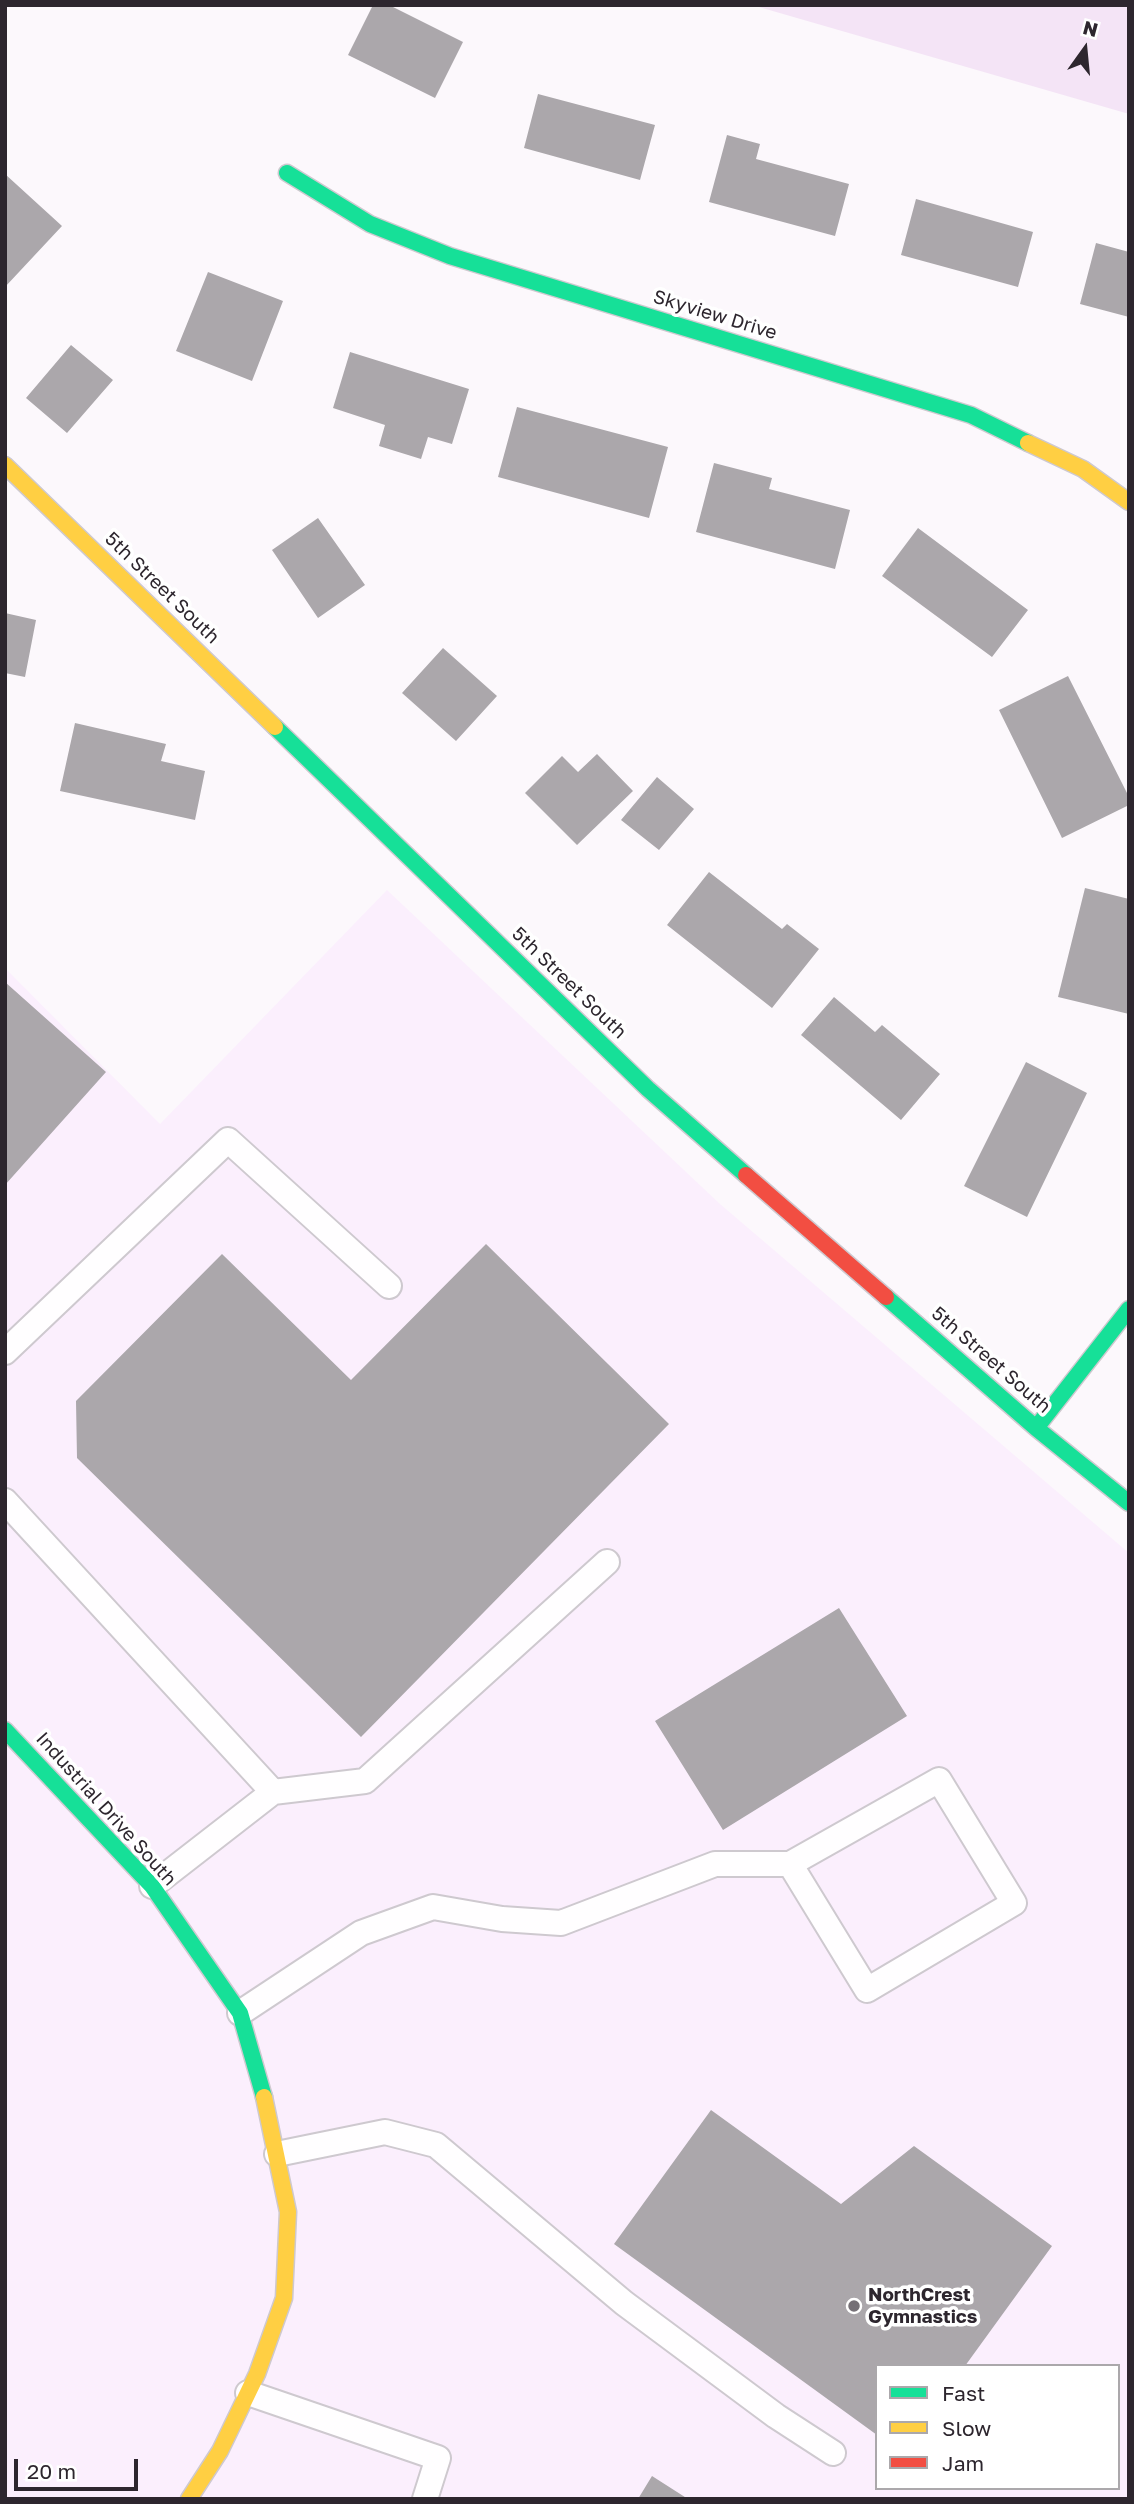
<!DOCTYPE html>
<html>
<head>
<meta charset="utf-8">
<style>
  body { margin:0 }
  #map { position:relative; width:1134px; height:2504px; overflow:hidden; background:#fcf8fc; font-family:"Golos Text",sans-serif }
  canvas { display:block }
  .frame { position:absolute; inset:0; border:7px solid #2d262e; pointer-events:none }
  .legend { position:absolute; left:875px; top:2364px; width:245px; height:126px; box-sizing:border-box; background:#fff; border:2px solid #aba8ab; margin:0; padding:9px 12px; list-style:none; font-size:21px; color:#2d262e }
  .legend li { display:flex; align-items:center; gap:14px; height:35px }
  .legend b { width:35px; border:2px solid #aba8ab }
  .north { position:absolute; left:1050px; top:14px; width:70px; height:70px; -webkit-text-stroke:5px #fff; paint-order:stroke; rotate:15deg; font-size:19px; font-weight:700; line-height:28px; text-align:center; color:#2d262e }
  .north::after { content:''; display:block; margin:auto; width:24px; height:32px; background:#2d262e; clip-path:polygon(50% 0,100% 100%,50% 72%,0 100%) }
  .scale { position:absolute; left:14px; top:2459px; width:124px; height:32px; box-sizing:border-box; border:4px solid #2d262e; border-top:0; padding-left:9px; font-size:21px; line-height:24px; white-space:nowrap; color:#2d262e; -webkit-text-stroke:5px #fff; paint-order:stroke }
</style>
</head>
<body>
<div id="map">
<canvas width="1134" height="2504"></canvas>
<div class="frame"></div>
<ul class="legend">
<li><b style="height:9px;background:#16e098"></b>Fast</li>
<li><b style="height:9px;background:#ffcf43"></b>Slow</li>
<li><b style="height:9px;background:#f24e42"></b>Jam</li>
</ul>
<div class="north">N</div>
<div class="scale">20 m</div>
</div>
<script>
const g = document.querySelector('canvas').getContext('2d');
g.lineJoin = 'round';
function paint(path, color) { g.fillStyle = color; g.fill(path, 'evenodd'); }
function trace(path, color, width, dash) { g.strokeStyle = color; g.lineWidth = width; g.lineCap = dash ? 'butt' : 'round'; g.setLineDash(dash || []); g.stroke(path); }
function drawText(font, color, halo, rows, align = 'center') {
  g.font = font + ' "Golos Text",sans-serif'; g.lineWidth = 7; g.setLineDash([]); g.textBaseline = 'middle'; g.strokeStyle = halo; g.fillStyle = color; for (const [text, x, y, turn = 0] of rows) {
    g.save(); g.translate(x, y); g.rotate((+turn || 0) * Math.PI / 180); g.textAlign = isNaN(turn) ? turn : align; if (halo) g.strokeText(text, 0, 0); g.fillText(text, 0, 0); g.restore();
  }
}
paint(new Path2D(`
  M387,890L720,1204L1129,1553V2499H5V968L160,1124ZM877,2366H1118V2488H877Z`), '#fbeffd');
paint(new Path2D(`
  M752,5H1129V114Z`), '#f4e4f6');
paint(new Path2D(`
  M373,5H389L463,42L435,98L348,55Z
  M538,94L655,125L640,180L524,148Z
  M727,135L760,144L756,159L849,184L835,236L709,202Z
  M5,174L62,226L5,287Z
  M916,199L1033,232L1018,287L901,255Z
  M1096,243L1129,252V317L1080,304Z
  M208,272L283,301L252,381L176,351Z
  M71,345L113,380L67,433L26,398Z
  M350,352L469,389L452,444L428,437L421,459L379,446L385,425L333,408Z
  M517,407L668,447L649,518L498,477Z
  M714,463L772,478L769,489L850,510L835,569L696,532Z
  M318,518L365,585L318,618L272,550Z
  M918,528L1028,610L992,657L882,576Z
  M5,613L36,620L25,677L5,673Z
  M443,648L497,696L456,741L402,693Z
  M1068,676L1129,797V805L1062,838L999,710Z
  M75,723L166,744L161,761L205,771L195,820L60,791Z
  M597,754L633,791L577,845L525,793L562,756L578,772Z
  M657,777L694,809L659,850L621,820Z
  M709,872L782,929L787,924L819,949L772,1008L667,925Z
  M1085,888L1129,899V1014L1058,997Z
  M5,982L106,1072L5,1185Z
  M834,997L875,1032L882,1025L940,1074L901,1120L801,1035Z
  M1026,1062L1087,1093L1027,1217L964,1186Z
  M486,1244L669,1424L361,1737L77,1458L76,1401L222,1254L351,1380Z
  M839,1608L907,1716L723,1830L655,1721Z
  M711,2110L841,2204L914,2146L1052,2246L965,2366H877V2435L614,2244Z
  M652,2476L688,2499H638Z`), '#aba7ab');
const lane = new Path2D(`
  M5,1352L228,1140L389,1286
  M5,1501L273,1792L152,1886
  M273,1792L365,1781L607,1562
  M240,2013L361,1933L433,1907L502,1919L561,1923L715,1864H790L939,1780L1014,1903L867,1990L790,1864
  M277,2154L385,2132L436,2145L624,2303L776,2416L833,2453
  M248,2393L438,2458L425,2499`);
const fast = new Path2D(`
  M287,173L370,224L450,256L971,415L1028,443
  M275,727L648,1089L746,1175
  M886,1297L1036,1428L1129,1503
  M1036,1428L1129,1309
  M5,1730L152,1886L240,2013L264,2097`);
const slow = new Path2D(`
  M1028,443L1083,469L1129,502
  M5,465L275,727
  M189,2499L220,2451L257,2374L284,2298L288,2212L264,2097`);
const jam = new Path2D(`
  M746,1175L886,1297`);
trace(lane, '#cec9cf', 28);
trace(fast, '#cec9cf', 19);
trace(slow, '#cec9cf', 19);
trace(jam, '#cec9cf', 19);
trace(lane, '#fffeff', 24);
trace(fast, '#16e098', 16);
trace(slow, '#ffcf43', 16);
trace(jam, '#f24e42', 16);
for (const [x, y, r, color] of [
  [854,2306,7,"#757076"]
]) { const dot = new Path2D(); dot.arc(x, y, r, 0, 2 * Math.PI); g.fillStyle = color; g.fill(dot); trace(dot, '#fff', 2.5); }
drawText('19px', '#2d262e', '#fff', [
  ["Skyview Drive",715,315,17],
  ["5th Street South",162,588,44],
  ["5th Street South",569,983,44],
  ["5th Street South",991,1360,41],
  ["Industrial Drive South",106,1809,48]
]);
drawText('bold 19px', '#2d262e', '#fff', [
  ["NorthCrest",868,2295],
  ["Gymnastics",868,2317]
], 'left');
</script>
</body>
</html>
